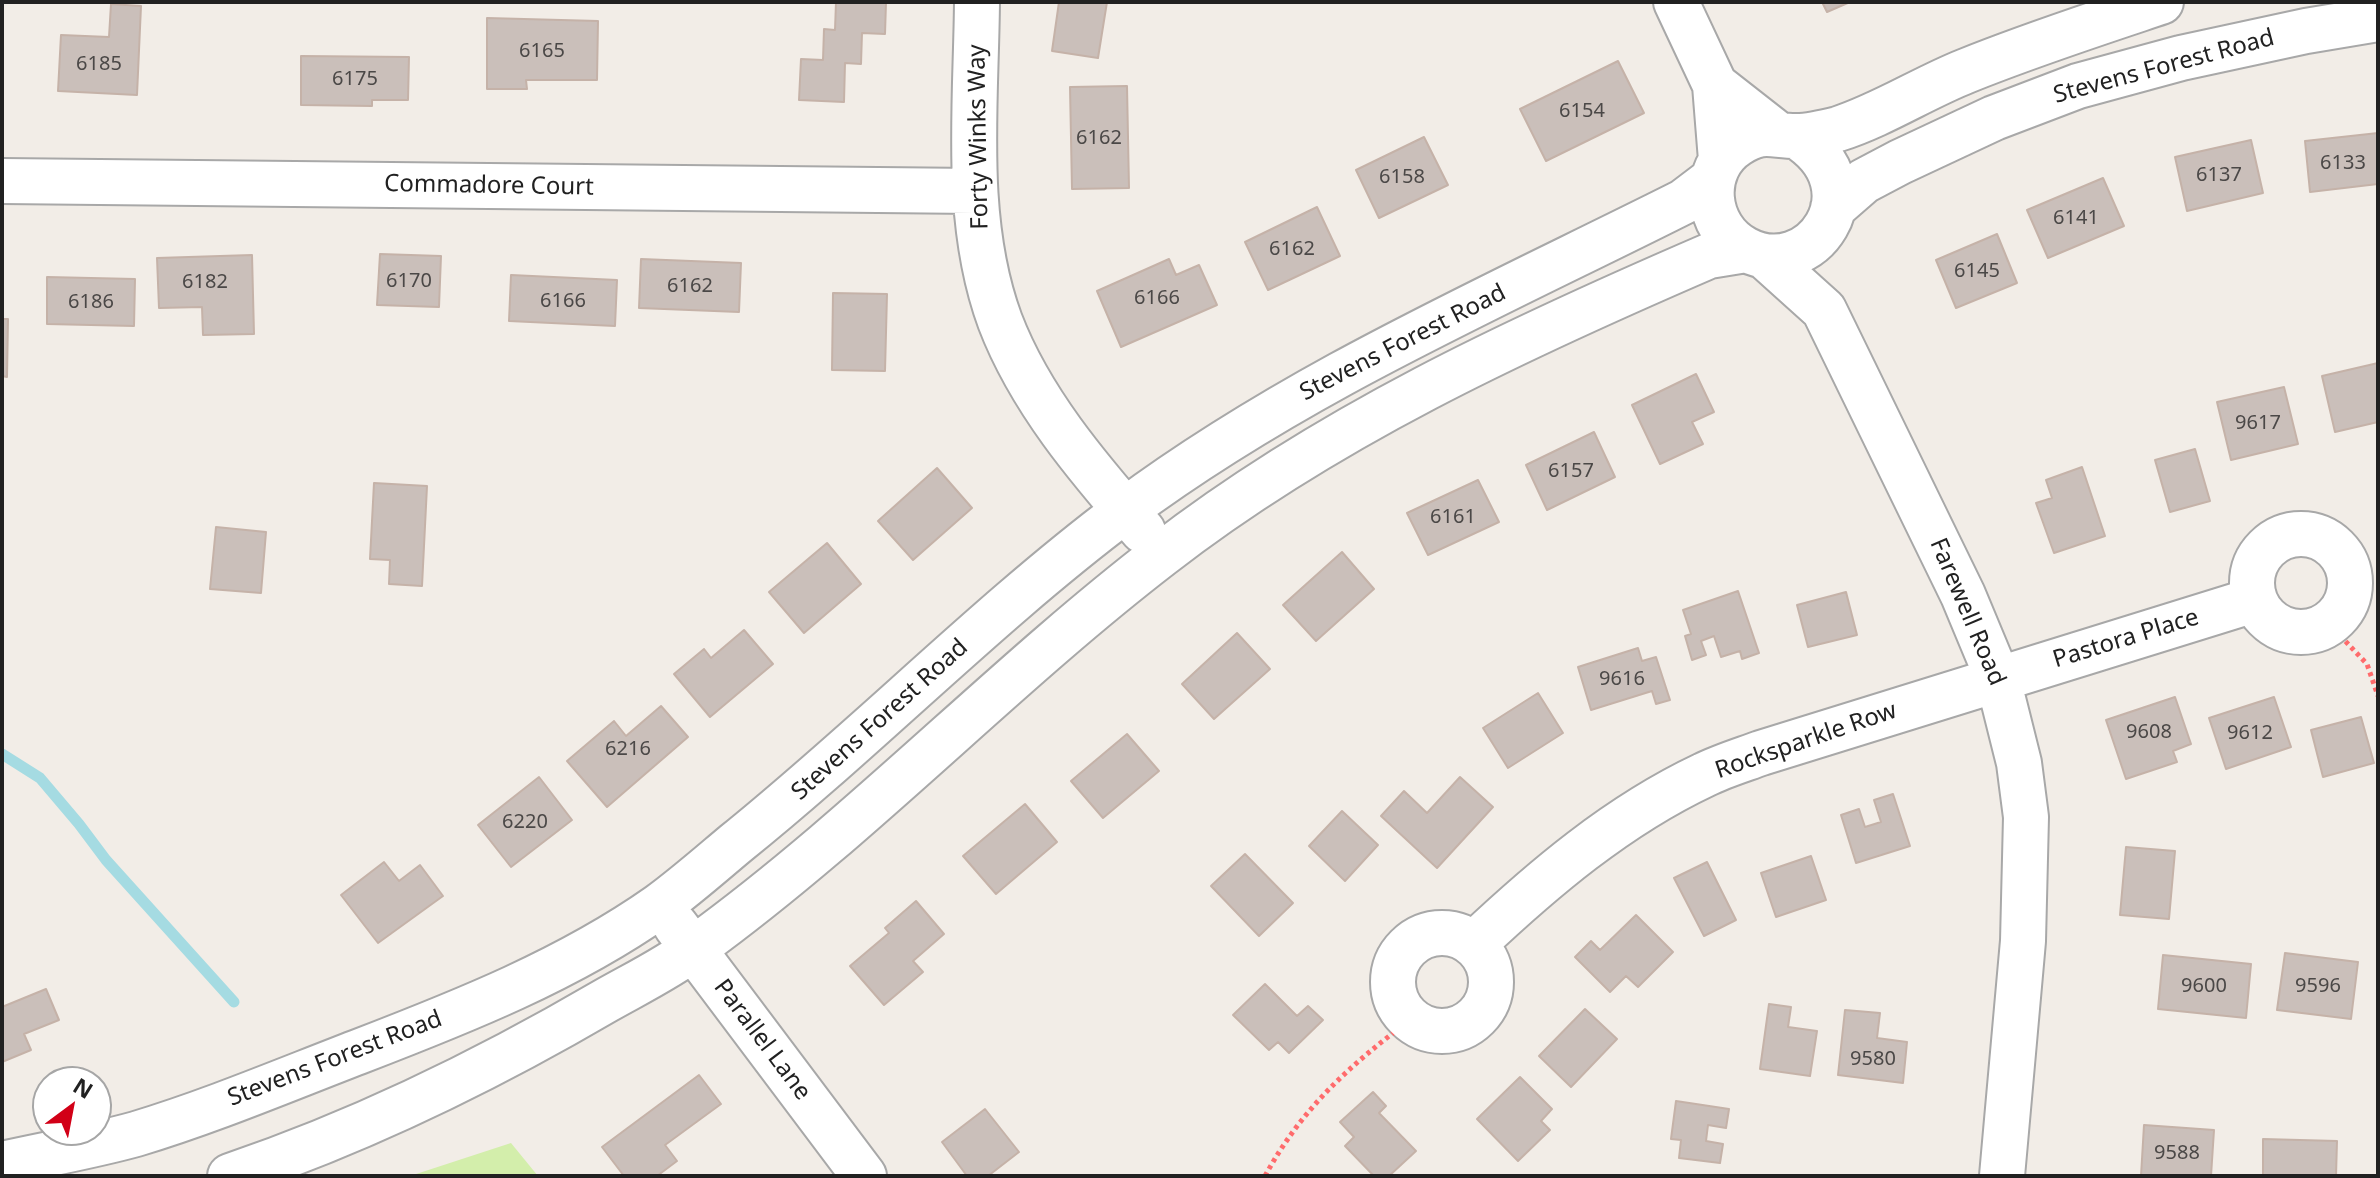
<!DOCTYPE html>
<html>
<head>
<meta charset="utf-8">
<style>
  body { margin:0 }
  #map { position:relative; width:2380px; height:1178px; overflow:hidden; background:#f2ede7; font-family:"Noto Sans",sans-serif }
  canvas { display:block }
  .frame { position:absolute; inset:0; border:4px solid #212121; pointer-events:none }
  .north { position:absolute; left:32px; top:1066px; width:80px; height:80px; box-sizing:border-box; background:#fff; border:2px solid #a6a6a6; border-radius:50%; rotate:32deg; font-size:22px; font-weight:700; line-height:32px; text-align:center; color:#212121 }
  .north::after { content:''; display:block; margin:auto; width:28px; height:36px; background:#d20017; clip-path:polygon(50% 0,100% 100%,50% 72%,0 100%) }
</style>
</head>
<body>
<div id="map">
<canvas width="2380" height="1178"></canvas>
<div class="frame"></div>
<div class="north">N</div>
</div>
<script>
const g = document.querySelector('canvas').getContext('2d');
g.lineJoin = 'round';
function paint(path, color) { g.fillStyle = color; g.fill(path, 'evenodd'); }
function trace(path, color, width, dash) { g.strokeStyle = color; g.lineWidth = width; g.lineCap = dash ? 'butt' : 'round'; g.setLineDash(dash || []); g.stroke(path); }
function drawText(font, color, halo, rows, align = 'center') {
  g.font = font + ' "Noto Sans",sans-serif'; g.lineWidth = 6; g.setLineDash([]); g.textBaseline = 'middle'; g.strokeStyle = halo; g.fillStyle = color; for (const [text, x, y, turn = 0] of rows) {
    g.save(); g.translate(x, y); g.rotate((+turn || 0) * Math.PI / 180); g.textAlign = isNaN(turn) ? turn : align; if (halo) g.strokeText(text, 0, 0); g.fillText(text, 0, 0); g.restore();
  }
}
paint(new Path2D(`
  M511,1143L538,1176H410Z`), '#d3eeab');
trace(new Path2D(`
  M2,754L40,778L79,824L106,860L234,1002`), '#a5dbe2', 11);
const building = new Path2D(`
  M836,2H886L885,34L862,33L861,64L845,63L844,102L799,100L801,59L823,60L824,29L835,30Z
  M1059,2H1107L1098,58L1052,51Z
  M1822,2H1850L1827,12Z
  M111,4L141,6L137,95L58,91L61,35L109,37Z
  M487,18L598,21L597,80H526L527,89H487Z
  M301,56L409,57L408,100H372V106L301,105Z
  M1618,61L1644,113L1546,161L1520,109Z
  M1127,86L1129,188L1072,189L1070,87Z
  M2378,133V184L2310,192L2305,141Z
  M1424,137L1448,185L1379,218L1356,170Z
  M2251,140L2263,193L2187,211L2175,157Z
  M2103,178L2124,226L2048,258L2027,210Z
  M1317,207L1340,256L1268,290L1245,242Z
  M1997,234L2017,283L1956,308L1936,260Z
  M380,254L441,256L439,307L377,305Z
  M252,255L254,334L203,335L202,307L159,308L157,258Z
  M641,259L741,263L739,312L639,308Z
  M1169,259L1176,275L1199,265L1217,305L1121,347L1097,291Z
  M511,275L617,280L615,326L509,321Z
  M47,277L135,279L134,326L47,324Z
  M833,293L887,294L885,371L832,370Z
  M2,319H8L7,377L2,376Z
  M2378,363V422L2335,432L2322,376Z
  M1696,374L1714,412L1692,422L1703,444L1660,464L1632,405Z
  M2284,387L2298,444L2231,460L2217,402Z
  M1594,432L1615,477L1547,510L1526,465Z
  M2195,449L2210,501L2170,512L2155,460Z
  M2082,467L2105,536L2054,553L2036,503L2052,498L2046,480Z
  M937,468L972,508L913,560L878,521Z
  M1478,480L1499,522L1428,555L1407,513Z
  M374,483L427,486L422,586L389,584L390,560L370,559Z
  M216,527L266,532L261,593L210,589Z
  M827,543L861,584L804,633L769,592Z
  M1342,552L1374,589L1316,641L1283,605Z
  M1738,591L1759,653L1742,659L1740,651L1721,657L1714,636L1701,641L1706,655L1692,660L1685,636L1691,634L1683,610Z
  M1846,592L1857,635L1808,647L1797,605Z
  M744,630L773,664L710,717L674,674L704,649L711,658Z
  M1237,633L1270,669L1214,719L1182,684Z
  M1638,648L1642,661L1656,657L1670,700L1656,704L1652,691L1591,710L1578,667Z
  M1538,693L1563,733L1508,768L1483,728Z
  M2175,697L2191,744L2173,751L2177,762L2126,779L2106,720Z
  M2274,697L2291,747L2226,769L2209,718Z
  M661,706L688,737L607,807L567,761L614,721L626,736Z
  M2361,717L2374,763L2323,777L2311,730Z
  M1127,734L1159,771L1103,818L1071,781Z
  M539,777L572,820L511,867L478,825Z
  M1460,777L1493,807L1437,868L1381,816L1404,791L1427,813Z
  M1893,794L1910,846L1856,863L1841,815L1859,809L1865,827L1881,822L1874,800Z
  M1025,804L1057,842L996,894L963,856Z
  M1342,811L1378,845L1345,881L1309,846Z
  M2126,847L2175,851L2169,919L2120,915Z
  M1245,854L1293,903L1259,936L1211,886Z
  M1811,856L1826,900L1776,917L1761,873Z
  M384,862L399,881L420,865L443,896L378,943L341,895Z
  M1707,862L1736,920L1704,936L1674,878Z
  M916,901L944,934L913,961L923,972L884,1005L850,966L889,933L885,928Z
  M1636,915L1673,952L1638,987L1626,976L1610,992L1575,957L1591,941L1600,950Z
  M2285,953L2358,962L2351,1019L2277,1010Z
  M2163,955L2251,964L2246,1018L2158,1009Z
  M1265,984L1297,1016L1308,1006L1323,1020L1289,1053L1278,1042L1269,1050L1233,1015Z
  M46,989L59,1020L24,1034L31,1050L2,1062V1007Z
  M1769,1004L1791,1007L1788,1027L1817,1031L1810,1076L1760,1069Z
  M1585,1009L1617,1039L1571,1087L1539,1056Z
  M1845,1010L1880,1013L1877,1038L1907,1042L1903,1083L1838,1075Z
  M699,1075L721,1104L665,1145L677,1161L657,1176H624L602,1147Z
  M1520,1077L1552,1109L1541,1121L1550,1130L1518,1161L1477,1119Z
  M1373,1092L1386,1106L1379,1113L1416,1151L1389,1176H1374L1345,1146L1354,1137L1340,1122Z
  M1676,1101L1729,1109L1726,1128L1708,1125L1706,1141L1723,1144L1720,1163L1679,1158L1681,1140L1671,1139Z
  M985,1109L1019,1152L988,1176H967L942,1142Z
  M2144,1125L2214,1130L2211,1176H2141Z
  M2263,1139L2337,1141L2336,1176H2263Z`);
paint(building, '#cabfba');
trace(building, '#c5b2a8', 2);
const minor = new Path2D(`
  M977,2C976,107 963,221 1000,321C1030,400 1088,468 1143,531
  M1676,2L1715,85
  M1796,136C1880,189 1810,284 1745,249C1705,228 1699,169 1738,144C1763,128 1771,136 1796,136C1809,136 1826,132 1838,129C1882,115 1923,88 1966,71C2030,45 2095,24 2161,2
  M1721,160L1715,85L1775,132
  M2,181L975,191
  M1833,208L1864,181L1900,162L1994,118L2078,86L2181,58L2306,31L2378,19
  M1764,256L1824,310L1963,595L1998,679L2019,763L2026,817L2023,941L2002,1176
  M2252 583a49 49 0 1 1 98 0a49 49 0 1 1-98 0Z
  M676,926L864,1176
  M1393 982a49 49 0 1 1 98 0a49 49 0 1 1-98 0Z
  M1474,944C1543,879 1617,816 1704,775C1722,766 1742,760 1761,753L2254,600
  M2,1164C47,1154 93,1146 136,1134C212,1111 285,1080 358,1052C462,1012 568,970 659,906C685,887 710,865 735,844C868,737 987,614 1124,511C1296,383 1492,298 1683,202L1712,180
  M230,1176C360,1132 487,1070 605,1001C635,984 668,968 696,947C860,828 1000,679 1161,555C1326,427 1519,338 1709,256L1746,250`);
trace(minor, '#a8a8a8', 48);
trace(new Path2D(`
  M2329,624L2367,664L2378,696
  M1265,1176C1302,1108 1349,1066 1410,1020`), '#ff6b6c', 5, [4, 4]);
trace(minor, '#fff', 44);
drawText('20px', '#4b4847', null, [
  ["6165",542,51],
  ["6185",99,64],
  ["6175",355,79],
  ["6154",1582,111],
  ["6162",1099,138],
  ["6133",2343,163],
  ["6137",2219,175],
  ["6158",1402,177],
  ["6141",2076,218],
  ["6162",1292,249],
  ["6145",1977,271],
  ["6170",409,281],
  ["6182",205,282],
  ["6162",690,286],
  ["6166",1157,298],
  ["6166",563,301],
  ["6186",91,302],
  ["9617",2258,423],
  ["6157",1571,471],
  ["6161",1453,517],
  ["9616",1622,679],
  ["9608",2149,732],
  ["9612",2250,733],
  ["6216",628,749],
  ["6220",525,822],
  ["9600",2204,986],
  ["9596",2318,986],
  ["9580",1873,1059],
  ["9588",2177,1153]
]);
drawText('24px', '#212121', '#fff', [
  ["Stevens Forest Road",2164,67,-15],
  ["Forty Winks Way",979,137,-91],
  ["Commadore Court",489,186,1],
  ["Stevens Forest Road",1403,343,-27],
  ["Farewell Road",1967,612,67],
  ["Pastora Place",2126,639,-17],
  ["Stevens Forest Road",880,720,-42],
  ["Rocksparkle Row",1806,741,-19],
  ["Parallel Lane",762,1040,53],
  ["Stevens Forest Road",335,1059,-21]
]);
</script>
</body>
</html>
